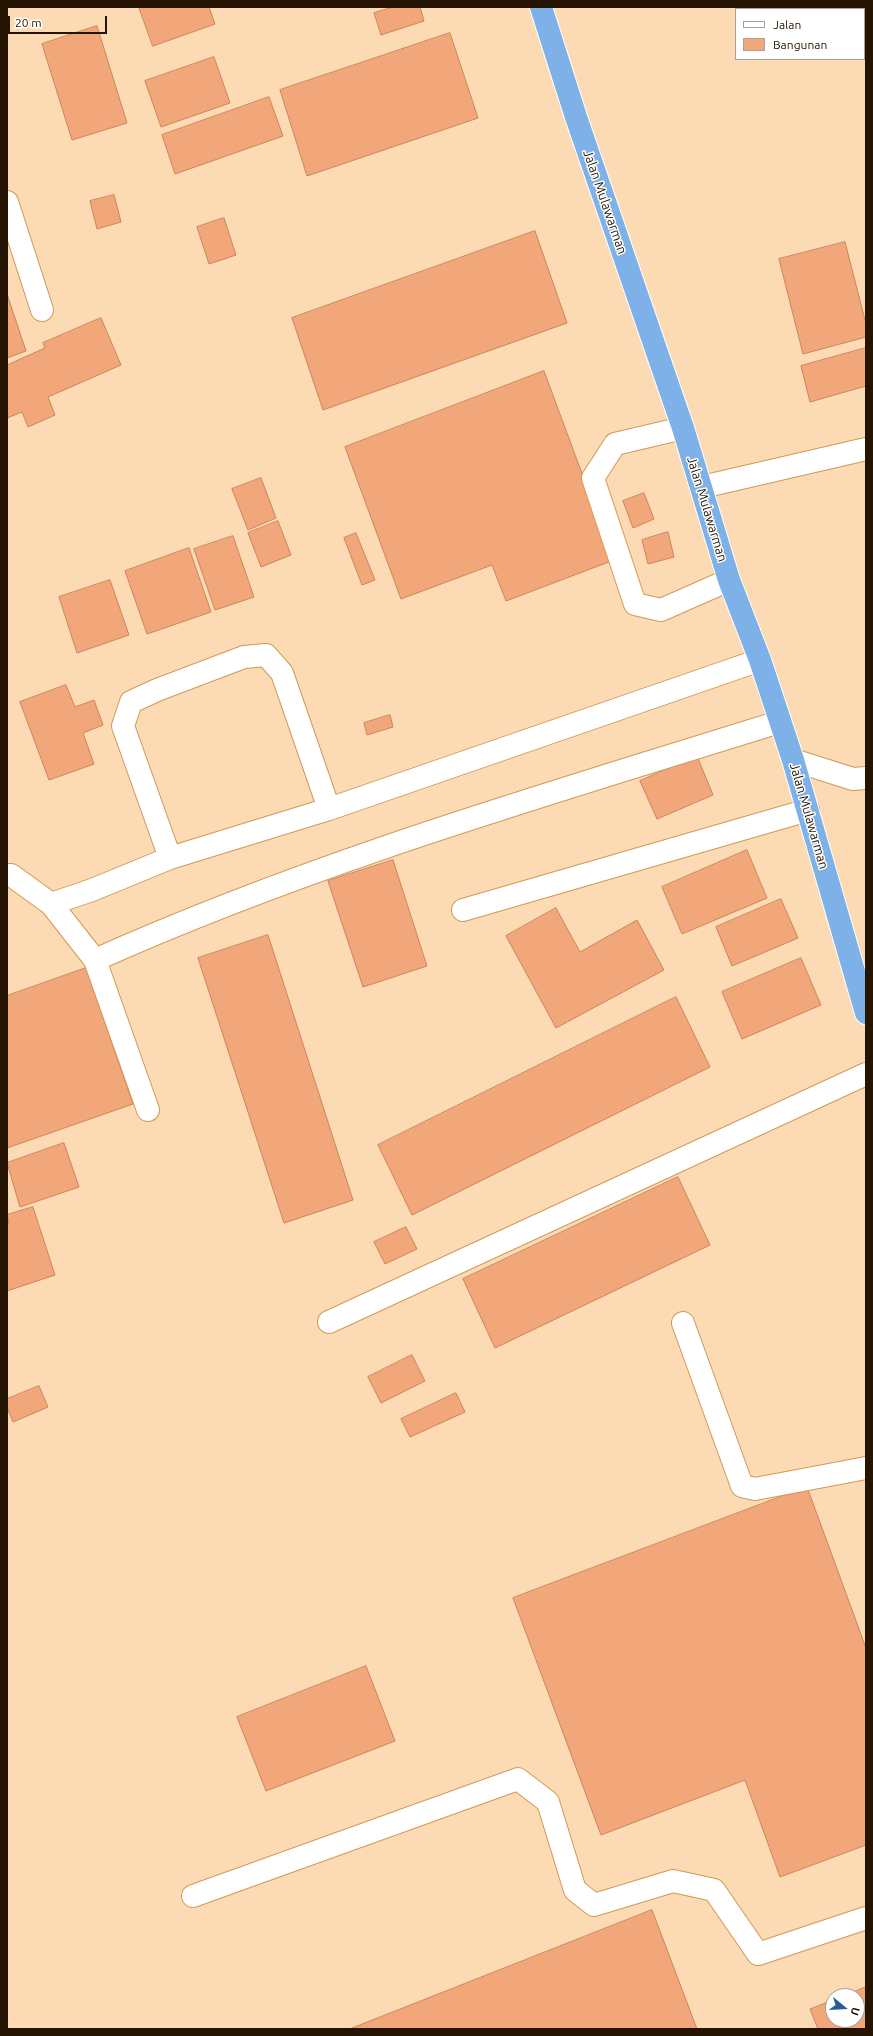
<!DOCTYPE html>
<html>
<head>
<meta charset="utf-8">
<style>
  body { margin:0 }
  #map { position:relative; width:873px; height:2036px; overflow:hidden; background:#fcdab3; font-family:Ubuntu,sans-serif }
  canvas { display:block }
  .frame { position:absolute; inset:0; border:8px solid #241401; pointer-events:none }
  .legend { position:absolute; left:735px; top:8px; width:130px; height:52px; box-sizing:border-box; background:#fff; border:1px solid #a7a199; margin:0; padding:5px 7px; list-style:none; font-size:12px; color:#241401 }
  .legend li { display:flex; align-items:center; gap:8px; height:20px }
  .legend b { width:20px; border:1px solid #a7a199 }
  .north { position:absolute; left:825px; top:1988px; width:40px; height:40px; box-sizing:border-box; background:#fff; border:1px solid #a7a199; border-radius:50%; rotate:108deg; font-size:11px; font-weight:700; line-height:16px; text-align:center; color:#241401 }
  .north::after { content:''; display:block; margin:auto; width:14px; height:18px; background:#265f97; clip-path:polygon(50% 0,100% 100%,50% 72%,0 100%) }
  .scale { position:absolute; left:8px; top:16px; width:99px; height:18px; box-sizing:border-box; border:2px solid #241401; border-top:0; padding-left:5px; font-size:12px; line-height:14px; white-space:nowrap; color:#241401; -webkit-text-stroke:3px #fff; paint-order:stroke }
</style>
</head>
<body>
<div id="map">
<canvas width="873" height="2036"></canvas>
<div class="frame"></div>
<ul class="legend">
<li><b style="height:5px;background:#fff"></b>Jalan</li>
<li><b style="height:11px;background:#f2a77b"></b>Bangunan</li>
</ul>
<div class="north">U</div>
<div class="scale">20 m</div>
</div>
<script>
const g = document.querySelector('canvas').getContext('2d');
g.lineJoin = 'round';
function paint(path, color) { g.fillStyle = color; g.fill(path, 'evenodd'); }
function trace(path, color, width, dash) { g.strokeStyle = color; g.lineWidth = width; g.lineCap = dash ? 'butt' : 'round'; g.setLineDash(dash || []); g.stroke(path); }
function drawText(font, color, halo, rows, align = 'center') {
  g.font = font + ' Ubuntu,sans-serif'; g.lineWidth = 3; g.setLineDash([]); g.textBaseline = 'middle'; g.strokeStyle = halo; g.fillStyle = color; for (const [text, x, y, turn = 0] of rows) {
    g.save(); g.translate(x, y); g.rotate((+turn || 0) * Math.PI / 180); g.textAlign = isNaN(turn) ? turn : align; if (halo) g.strokeText(text, 0, 0); g.fillText(text, 0, 0); g.restore();
  }
}
const building = new Path2D(`
  M139,7H209L215,24L153,46Z
  M394,7H420L424,21L381,35L374,13Z
  M97,26L127,123L72,140L42,44Z
  M450,33L478,118L307,176L280,90Z
  M214,57L230,103L161,127L145,81Z
  M269,97L283,136L175,174L162,135Z
  M114,195L121,222L97,229L90,201Z
  M224,218L236,255L209,264L197,227Z
  M535,231L567,323L323,410L292,318Z
  M845,242L866,324V337L803,354L779,259Z
  M7,294L26,351L7,358Z
  M101,318L121,365L48,397L55,415L28,427L22,412L7,418V365L45,348L43,343Z
  M866,348V386L810,402L801,366Z
  M544,371L614,560L506,601L492,565L401,599L345,447Z
  M261,478L276,518L248,530L232,489Z
  M644,493L654,519L633,528L623,501Z
  M278,521L291,555L261,567L248,533Z
  M668,532L674,557L648,564L642,540Z
  M356,533L375,580L362,585L344,538Z
  M233,536L254,597L215,610L194,549Z
  M189,548L211,612L147,634L125,571Z
  M110,580L129,635L77,653L59,597Z
  M66,685L75,707L94,700L103,725L83,733L94,764L49,780L20,702Z
  M390,715L393,727L367,735L364,723Z
  M697,756L713,795L657,819L640,781Z
  M747,850L767,898L682,934L662,887Z
  M393,860L427,966L363,987L328,881Z
  M781,899L798,938L732,966L716,927Z
  M556,908L580,952L637,920L664,970L556,1028L506,936Z
  M268,935L353,1200L284,1223L198,958Z
  M801,958L821,1005L742,1039L722,992Z
  M86,968L133,1104L7,1148V996Z
  M676,997L710,1067L412,1215L378,1145Z
  M64,1143L79,1187L20,1207L7,1163Z
  M678,1177L710,1245L495,1348L463,1279Z
  M33,1207L55,1275L7,1291V1224L9,1223L7,1215Z
  M406,1227L417,1249L385,1264L374,1242Z
  M412,1355L425,1381L381,1403L368,1377Z
  M39,1386L48,1407L13,1422L7,1407V1399Z
  M456,1393L465,1412L410,1437L401,1419Z
  M807,1487L866,1648V1845L780,1877L745,1780L601,1835L513,1598Z
  M366,1666L395,1741L266,1791L237,1717Z
  M652,1910L697,2029H350Z
  M866,1987V2029H818L810,2009L833,2000V2020H857V1996H844Z`);
paint(building, '#f2a77b');
trace(building, '#cc8459', 1);
const minor = new Path2D(`
  M7,202L42,310
  M683,428L615,444L593,478L635,604L661,610L729,580
  M702,487L866,449
  M793,760L853,779L866,778
  M170,858L329,809L760,660
  M7,875H11L51,904L95,960
  M51,904L92,890L170,858L123,726L131,702L157,690L244,657L266,655L282,673L329,809
  M463,910L808,810
  M148,1110L95,960C316,861 549,794 779,722
  M329,1322L866,1074
  M683,1323L742,1486L755,1489L866,1468
  M193,1896L518,1779L548,1802L575,1890L594,1905L673,1881L714,1890L758,1954L866,1918`);
const highway = new Path2D(`
  M541,7L576,117L683,428L729,580L760,660L793,760L866,1013`);
trace(minor, '#d09a57', 24);
trace(highway, '#fff', 24);
trace(minor, '#fff', 22);
trace(highway, '#7eb1e7', 22);
drawText('13px', '#241401', '#fff', [
  ["Jalan Mulawarman",605,202,71],
  ["Jalan Mulawarman",707,509,73],
  ["Jalan Mulawarman",809,816,74]
]);
</script>
</body>
</html>
